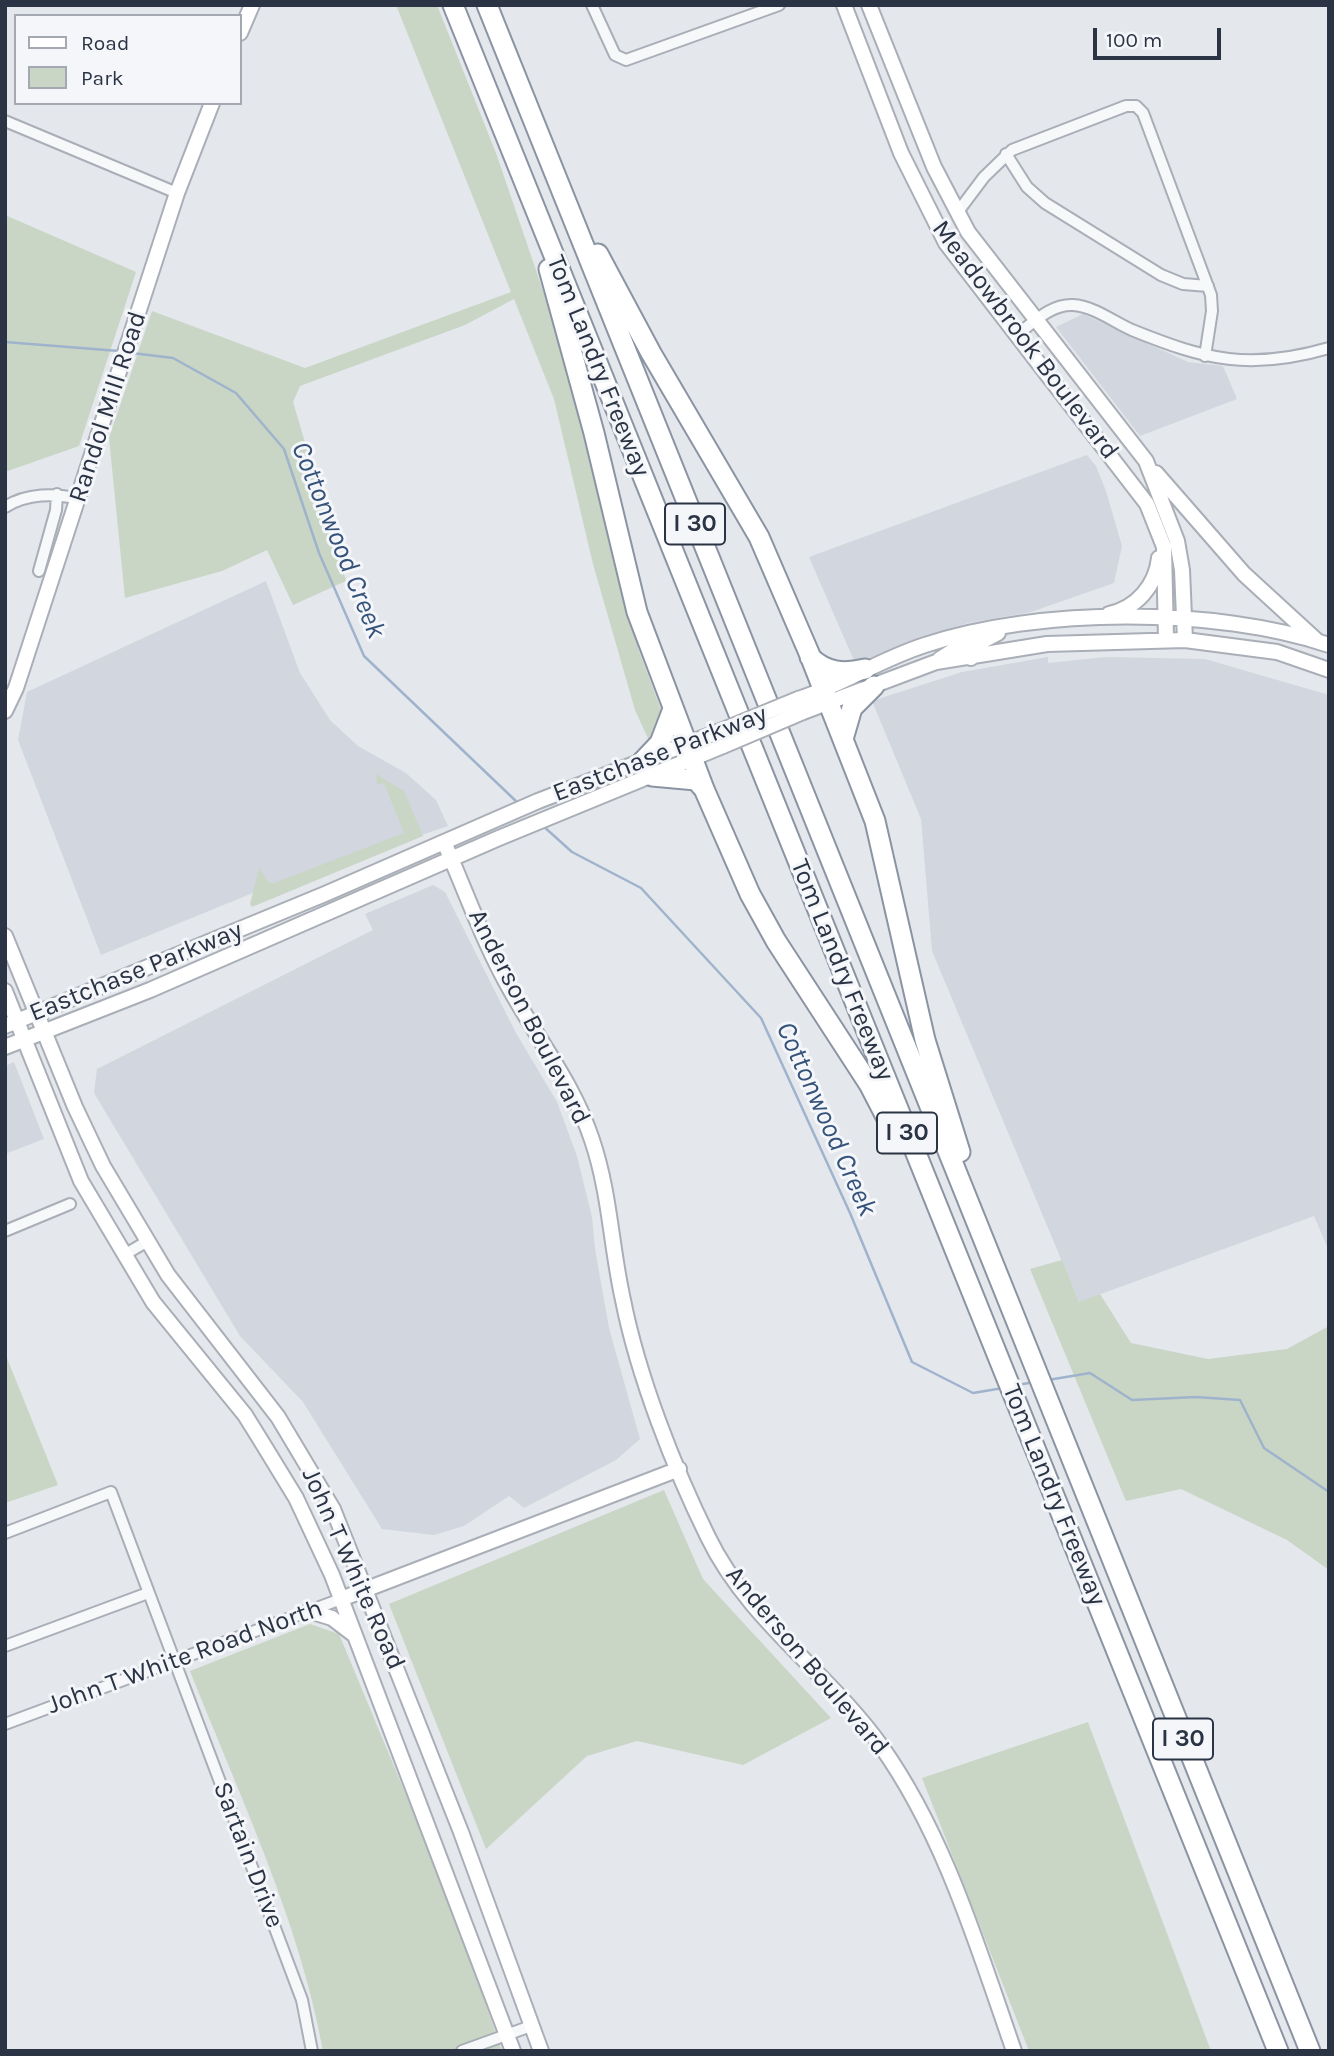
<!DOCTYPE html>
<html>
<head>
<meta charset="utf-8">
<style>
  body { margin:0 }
  #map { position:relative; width:1334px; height:2056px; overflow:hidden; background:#e4e7ec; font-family:Karla,sans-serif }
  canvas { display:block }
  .frame { position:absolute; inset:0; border:7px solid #2b3445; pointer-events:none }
  .legend { position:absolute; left:14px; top:14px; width:228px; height:91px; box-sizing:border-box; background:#f4f6f9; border:2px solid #a4a8b1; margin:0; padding:9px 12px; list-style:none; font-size:21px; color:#2b3445 }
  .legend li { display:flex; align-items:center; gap:14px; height:35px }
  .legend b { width:35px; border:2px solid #a4a8b1 }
  .scale { position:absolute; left:1093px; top:28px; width:128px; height:32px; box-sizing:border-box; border:4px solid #2b3445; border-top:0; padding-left:9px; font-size:21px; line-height:24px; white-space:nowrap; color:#2b3445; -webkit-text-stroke:5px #f4f6f9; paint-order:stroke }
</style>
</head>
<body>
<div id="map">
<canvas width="1334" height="2056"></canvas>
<div class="frame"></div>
<ul class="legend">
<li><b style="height:9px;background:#fff"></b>Road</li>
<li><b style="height:19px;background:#c9d6c5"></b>Park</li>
</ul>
<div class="scale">100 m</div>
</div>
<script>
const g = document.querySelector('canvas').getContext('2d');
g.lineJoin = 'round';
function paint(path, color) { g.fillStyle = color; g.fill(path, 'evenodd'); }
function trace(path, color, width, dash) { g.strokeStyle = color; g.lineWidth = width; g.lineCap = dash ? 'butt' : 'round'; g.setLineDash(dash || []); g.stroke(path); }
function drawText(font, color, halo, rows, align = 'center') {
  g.font = font + ' Karla,sans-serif'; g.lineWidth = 6; g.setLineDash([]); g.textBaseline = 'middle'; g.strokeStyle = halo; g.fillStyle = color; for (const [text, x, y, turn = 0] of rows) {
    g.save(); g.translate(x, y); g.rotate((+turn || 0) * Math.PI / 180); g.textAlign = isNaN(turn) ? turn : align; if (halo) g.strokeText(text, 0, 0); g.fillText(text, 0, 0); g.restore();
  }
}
paint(new Path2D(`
  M1083,314L1188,362L1223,366L1237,399L1140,436L1056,327Z
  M1087,455L1096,466L1106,491L1122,546L1114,583L1031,612L968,623L855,663L809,557Z
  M266,581L300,673L330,720L358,746L406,773L436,800L448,826L265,888L101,955L18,740L27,692Z
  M1048,657V663L1106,657L1205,659L1329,695V1251L1314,1216L1079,1302L932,951L921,819L872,701L962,672Z
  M433,885L445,892L516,1033L557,1102L577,1156L592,1217L595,1249L609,1328L640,1439L616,1460L524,1508L509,1496L464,1526L434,1535L382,1529L303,1402L240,1336L94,1093L97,1069L373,930L365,914Z
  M14,1062L44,1139L5,1154V1066Z`), '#d2d6de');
paint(new Path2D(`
  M396,5H437L496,153L584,411L639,651L663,715L652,747L635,710L593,564L554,399L514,299L465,325L300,386L293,402L346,581L293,605L267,550L222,571L125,598L109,438L152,311L305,368L511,292Z
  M5,215L136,272L79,446L5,472Z
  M376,774L404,791L423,836L252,907L250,904L259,868L269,883H274L404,833L384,783L377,785Z
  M1062,1260L1079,1302L1100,1294L1131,1343L1208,1359L1287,1349L1329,1326V1570L1287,1540L1181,1489L1126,1501L1030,1269Z
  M5,1353L58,1485L5,1503Z
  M664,1490L703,1579L831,1718L743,1765L637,1741L587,1756L486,1849L389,1604Z
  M310,1624L339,1634L448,1896L502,2051H323C299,1919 239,1795 190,1671Z
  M1088,1722L1211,2051H1029L922,1778Z`), '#c9d6c5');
trace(new Path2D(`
  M5,342L119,351
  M132,353L173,358L236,393L284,449L319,553L364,656L519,804
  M542,825L572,852L641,888L761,1018L850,1213L912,1362L973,1393L1003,1388
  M1048,1380L1090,1373L1132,1400L1196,1397L1240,1400L1264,1448L1329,1492
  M1017,1385L1035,1382`), '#9fb4cc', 2.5);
const street = new Path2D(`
  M592,5L615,55L626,60L779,5
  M5,121L177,193
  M1006,154L1027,187L1045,203L1161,275L1183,284L1208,286
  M957,213L984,177L1012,150L1126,106H1136L1143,113L1211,295L1212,311L1205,356
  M1018,334C1034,322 1051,304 1073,305C1093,306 1114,322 1132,330C1206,360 1250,371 1329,348
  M5,507C27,493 55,493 79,499
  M39,571L56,510L57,494
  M5,1231L70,1204
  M124,1255L146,1242
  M5,1533L111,1492L302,2000L312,2051
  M5,1646L148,1593
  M5,1724L341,1599
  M462,2051L531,2026`);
const secondary = new Path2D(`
  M844,5L901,153L946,243L1147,504L1164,547L1166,639
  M869,5L934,167L968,232L1146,461L1177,541L1182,570L1185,640
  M240,33L252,5
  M1156,473L1244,574L1316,640
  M1109,614C1137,608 1156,585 1159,558
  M971,658L973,646L998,633
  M940,659L962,645L965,634
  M798,699C842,685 881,659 925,645C1039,607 1215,607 1329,645
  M5,711L16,688L177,193L212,103
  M803,712L936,662L1047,644L1185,640L1277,652L1329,670
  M444,842C466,892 484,944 511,991C539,1041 574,1085 592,1140C610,1193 611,1247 623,1300C638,1376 674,1468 708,1537C748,1620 828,1672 881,1746C945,1836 978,1948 1014,2051
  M5,936L75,1107L103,1166L168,1275L278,1417L333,1509L461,1832L541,2051
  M5,991L81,1181L153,1302L245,1415L263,1444L296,1498L332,1575L513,2051
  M5,1026L325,894L538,801L718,732
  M5,1047L150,990L499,838L723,746
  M341,1599L679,1469
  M309,1611L332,1618L353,1634`);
const highway = new Path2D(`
  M453,5L1278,2051
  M487,5L1310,2051
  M598,254L651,353L759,537L809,653L875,821L925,1040L960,1152
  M549,269L594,433L637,612L704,789L750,894L776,941L869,1084L897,1138
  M810,657C826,673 844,674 865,669
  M843,739L852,708L874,686
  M642,762L660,743L673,709
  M652,776L696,780L704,789`);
trace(street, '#a9aeb7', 14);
trace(secondary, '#a9aeb7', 18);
trace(highway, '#8b94a3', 23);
trace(street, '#f7f8fa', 10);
trace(secondary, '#fff', 14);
trace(highway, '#fff', 19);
const secondaryBridge = new Path2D(`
  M718,732L798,699
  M723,746L803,712`);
trace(secondaryBridge, '#a9aeb7', 18, []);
trace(secondaryBridge, '#fff', 14);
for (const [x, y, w] of [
  [695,524,60],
  [907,1133,60],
  [1183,1739,60]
]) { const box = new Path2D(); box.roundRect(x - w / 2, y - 20.5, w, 41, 5); g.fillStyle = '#f4f6f9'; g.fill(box); trace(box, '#2b3445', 2); }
drawText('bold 24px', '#2b3445', null, [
  ["I 30",695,524],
  ["I 30",907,1133],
  ["I 30",1183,1739]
]);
drawText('26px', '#2b3445', '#f4f6f9', [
  ["Meadowbrook Boulevard",1025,340,53],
  ["Tom Landry Freeway",598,366,68],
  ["Randol Mill Road",108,407,-72],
  ["Eastchase Parkway",660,754,-21],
  ["Tom Landry Freeway",842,970,68],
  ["Eastchase Parkway",136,972,-22],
  ["Anderson Boulevard",529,1017,63],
  ["Tom Landry Freeway",1054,1495,68],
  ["John T White Road",353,1569,66],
  ["John T White Road North",185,1657,-20],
  ["Anderson Boulevard",807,1661,50],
  ["Sartain Drive",248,1855,69]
]);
drawText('italic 28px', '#34527a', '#f4f6f9', [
  ["Cottonwood Creek",338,540,68],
  ["Cottonwood Creek",826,1119,66]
]);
</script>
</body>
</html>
